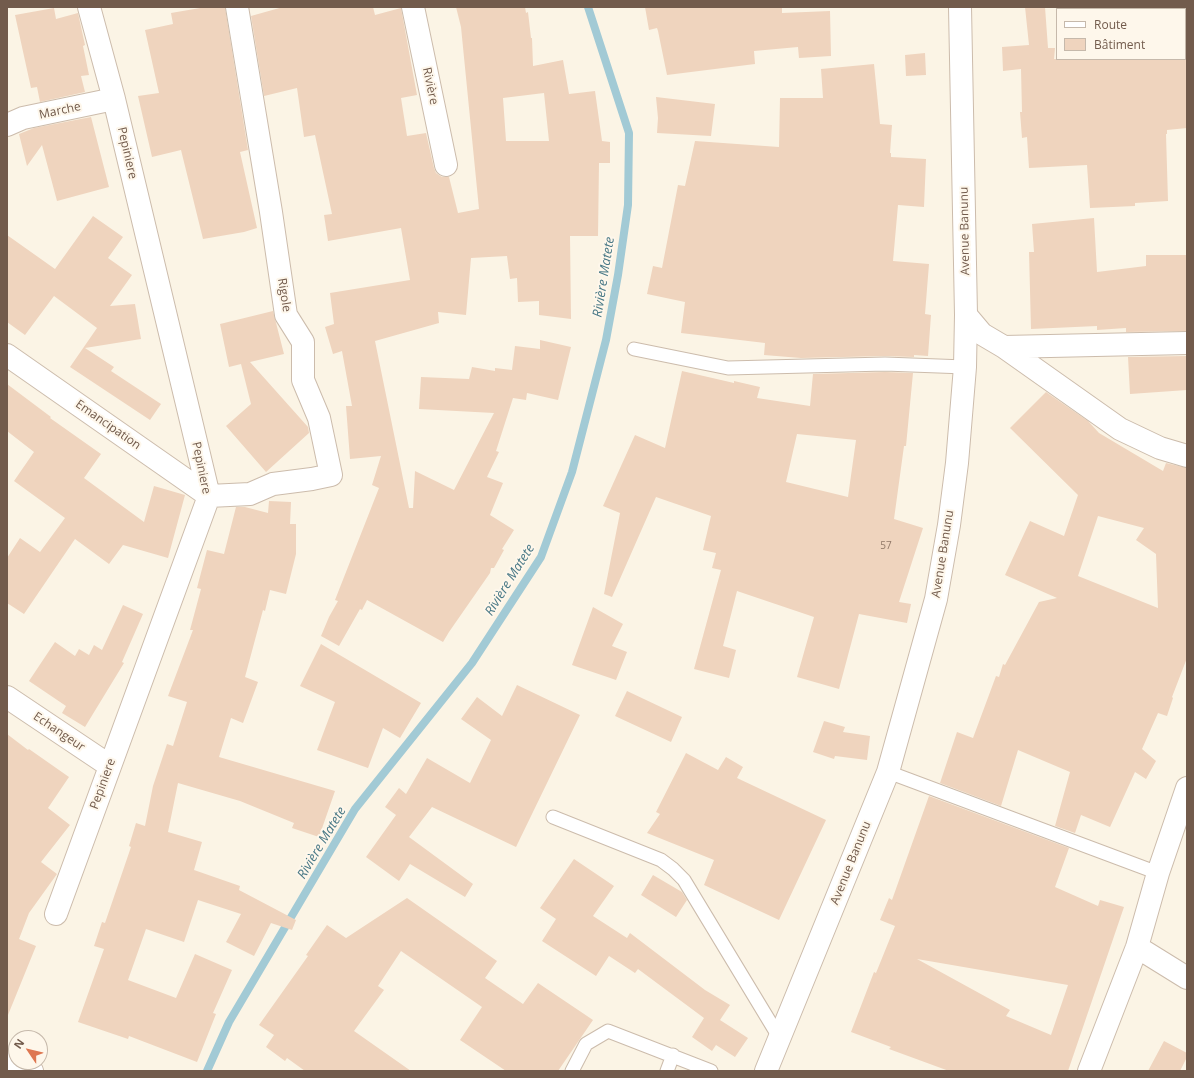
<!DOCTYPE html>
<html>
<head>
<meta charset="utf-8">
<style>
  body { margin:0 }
  #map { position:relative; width:1194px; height:1078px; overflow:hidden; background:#fbf4e5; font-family:"Open Sans",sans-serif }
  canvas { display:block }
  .frame { position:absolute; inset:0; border:8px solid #725b4c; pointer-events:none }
  .legend { position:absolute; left:1056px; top:8px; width:130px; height:52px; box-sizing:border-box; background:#fef7eb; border:1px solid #c6b9ab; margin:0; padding:5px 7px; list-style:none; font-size:12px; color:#725b4c }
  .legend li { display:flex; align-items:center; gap:8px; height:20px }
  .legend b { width:20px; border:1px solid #c6b9ab }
  .north { position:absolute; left:8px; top:1030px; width:40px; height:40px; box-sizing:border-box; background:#fef7eb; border:1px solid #c6b9ab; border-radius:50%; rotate:305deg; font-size:11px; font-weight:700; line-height:16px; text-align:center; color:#725b4c }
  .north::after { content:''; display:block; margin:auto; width:14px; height:18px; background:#de7751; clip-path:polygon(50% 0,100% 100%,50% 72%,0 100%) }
</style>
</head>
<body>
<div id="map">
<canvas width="1194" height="1078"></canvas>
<div class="frame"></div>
<ul class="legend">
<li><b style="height:5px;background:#fff"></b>Route</li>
<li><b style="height:11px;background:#efd4be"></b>Bâtiment</li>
</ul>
<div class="north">N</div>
</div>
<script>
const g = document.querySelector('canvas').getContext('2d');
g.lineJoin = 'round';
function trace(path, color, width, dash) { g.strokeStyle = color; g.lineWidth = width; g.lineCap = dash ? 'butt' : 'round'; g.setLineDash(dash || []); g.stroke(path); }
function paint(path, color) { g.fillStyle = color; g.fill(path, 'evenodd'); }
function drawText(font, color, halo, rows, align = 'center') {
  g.font = font + ' "Open Sans",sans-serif'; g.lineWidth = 4; g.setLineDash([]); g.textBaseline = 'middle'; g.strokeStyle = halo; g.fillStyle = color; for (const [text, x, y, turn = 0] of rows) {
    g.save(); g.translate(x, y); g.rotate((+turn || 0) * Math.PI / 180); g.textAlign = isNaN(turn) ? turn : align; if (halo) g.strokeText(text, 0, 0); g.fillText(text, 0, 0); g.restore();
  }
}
trace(new Path2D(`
  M207,1071L229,1022L355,809L472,663L541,557L572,472L606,340L618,275L628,205L629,133L588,7`), '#a2cad5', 8);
paint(new Path2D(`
  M206,7H225L248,150L240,152L257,228L244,232L203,239L181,150L152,157L138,96L159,93L145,30L173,24L171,13Z
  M283,7H373L375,15L401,8L417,95L401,98L407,136L426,133L434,168L436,173L442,177H449L458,213L479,209L461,27L456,7H525L526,13L528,12L531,38H532L533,66L563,60L569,94L595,91L602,141L610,142V163H599L598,236H570L571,319L539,315V301L518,302L517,278L510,279L507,256L471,258L466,315L438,312L439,323L375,341L409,508H413L415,471L454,490L494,413L419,409L421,377L469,379L472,367L495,371V368L512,370L515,346L540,349V340L571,347L558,400L527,393L526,400L513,398L496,451L499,452L487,477L503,483L490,515L514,530L502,549L504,550L494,568H491L490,573L449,632L443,642L367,600L362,610L360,609L339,646L321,636L329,617L338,601L335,600L379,488L372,485L381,456L350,459L346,406H352L342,351L333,354L325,327L334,324L330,293L410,280L401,228L328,241L324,215L332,214L315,135L304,137L297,88L264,96L251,16ZM544,93L549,141H506L503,98Z
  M645,7H782V13L830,11L831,56L799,58L798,47L754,51L755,64L667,75L658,31L657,28L649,30Z
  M1025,7H1045L1048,48H1055L1054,59H1187V128L1167,130V134H1166L1168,201L1135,203V206L1090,208L1087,165L1029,168L1027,137L1022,138L1020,112H1022L1021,69L1003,71L1002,47L1029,45Z
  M54,8L56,19L78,13L85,45L83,46L89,75L81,76L85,92L40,102L37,87L31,88L15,15Z
  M925,53L926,75L906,76L905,55Z
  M874,64L880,124L892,125L890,153H891V157L926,159L924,207L898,205L893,261L929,264L925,314L931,315L928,356L914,355V357L885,356L801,358L764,355L765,343L681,333L685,302L647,294L653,266L662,268L678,185L685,186L695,141L779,147L780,98H823L821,69Z
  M656,97L715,104L711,136L657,133L658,118Z
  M91,117L109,187L57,201L42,145L27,166L19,134L34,128Z
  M93,216L123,237L108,258L132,275L110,306L135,304L141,339L85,348L114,367L111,371L161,404L150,420L70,367L97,328L54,296L25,335L7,322V235L55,269Z
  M1094,218L1097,272L1146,266V255H1187V331L1126,332V328L1097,330V326L1031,329L1029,252H1034L1032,224Z
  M273,311L284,354L250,362L308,427L309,433L266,472L226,426L251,404L241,364L229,367L220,324Z
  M1187,356V390L1130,394L1128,357Z
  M682,371L734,383V381L760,387L757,398L810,406L813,374L885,372L913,373L906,446H904L894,519L923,528L899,602L911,604L907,623L859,614L839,689L797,677L814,617L737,591L723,646L736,650L729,678L694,669L721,570L712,568L716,553L703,550L711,516L656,497L612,597L604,594L620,513L603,506L635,435L665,448ZM797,434L856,440L848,497L786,482Z
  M7,384L51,417L50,418L101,454L84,478L144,522L154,486L185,495L168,558L123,545L109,564L75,539L24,614L7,603V558L20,538L40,552L65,518L14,481L34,452L7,431Z
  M1046,392L1088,421L1099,433L1163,471L1166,463L1187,468V658L1172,697L1173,698L1167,716L1158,713L1142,749L1156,761L1146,779L1135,772L1110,827L1081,815L1075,833L1055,826L1070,772L1018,750L1001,806L940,783L957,732L973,738L996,676L999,677L1003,664L1005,665L1039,602L1057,598L1005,575L1030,521L1064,536L1078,495L1010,428ZM1098,516L1144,528L1136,540L1156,554L1158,608L1078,576Z
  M269,501L291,502L290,524H296V554L286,594L270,590L265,611L263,610L245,677L258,682L243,723L231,718L219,757L335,791L319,837L292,828L294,823L240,801L178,783L168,832L202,842L194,870L240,886L239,890L296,920L292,930L271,923L254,956L226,942L241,914L198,900L184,942L146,929L128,980L176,998L195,954L232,970L213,1013L216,1014L197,1062L129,1036L128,1039L78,1022L104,949L94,946L102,922L105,923L131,847L129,846L136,823L145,826L153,786L167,744L173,746L187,702L168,696L193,630H190L201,589L197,588L207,550L224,554L236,507H245L268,513Z
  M123,605L143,614L122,662L124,663L85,727L62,713L66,706L29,681L55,642L75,656L79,649L89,655L94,645L102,650Z
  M593,607L623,624L612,646L627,652L616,680L572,665Z
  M321,644L421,703L400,738L383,728L368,768L317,750L335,702L300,686Z
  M517,685L580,715L516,847L432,807L409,837L473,884L465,897L410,864L399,881L366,857L396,815L385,807L399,788L406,794L427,758L470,783L491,740L461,719L477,697L502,716Z
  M627,691L682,717L671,742L615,716Z
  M824,721L845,727L843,732L870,736L867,760L835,756L834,759L813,752Z
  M7,734L28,750L29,749L69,777L48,808L70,825L41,862L57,874L29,913L19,939L36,946L8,1015H7Z
  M686,753L718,770L726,757L743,767L737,778L826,820L779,920L704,885L714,860L647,833L660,814L656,812Z
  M929,796L1069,848L1055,887L1098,906L1100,900L1124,907L1068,1071H949L889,1049L891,1047L851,1032L874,972L876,973L895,926L880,920L889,898L892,900ZM917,959L1068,985L1051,1035L1006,1016L1010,1010Z
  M574,859L614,886L593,916L627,938L630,933L705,990L730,1005L720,1020L748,1038L735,1057L716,1045L712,1051L692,1037L704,1018L638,969L635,973L609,956L596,976L542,941L556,919L540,908Z
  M653,875L682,892L687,900L676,917L641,895Z
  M407,898L497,961L485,978L523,1004L538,983L593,1020L558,1071H506L460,1040L482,1007L401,951L378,986L384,990L354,1031L411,1071H305L287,1058L285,1061L266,1047L274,1035L259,1025L308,956L306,955L327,925L346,938Z
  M1164,1041L1187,1053V1057L1180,1071H1148Z`), '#efd4be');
const service = new Path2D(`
  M634,349L728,368L885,364L965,367
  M888,772L1158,873
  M553,817L661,860L673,869L684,880L779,1037
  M572,1071L586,1044L608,1031L711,1071
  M667,1071L673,1055`);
const minor = new Path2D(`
  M413,7L446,165
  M7,125L23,118L114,99
  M966,315L982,334L1004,347L1187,343
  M1004,347L1120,429L1160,448L1187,456
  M7,355L209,496L250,494L273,484L312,479L331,475L319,418L303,380V342L286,315L271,212L237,7
  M7,697L110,766
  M56,914L209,496L114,99L89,7
  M1137,947L1187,978
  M1089,1071L1137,947L1158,873L1187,788`);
const tertiary = new Path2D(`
  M7,1062L32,1071
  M766,1071L888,772L936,599L949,525L957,463L965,367L966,315L960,7`);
trace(service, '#ccbcac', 15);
trace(minor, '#ccbcac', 24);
trace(tertiary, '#ccbcac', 24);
trace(service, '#fff', 13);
trace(minor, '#fff', 22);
trace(tertiary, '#fff', 22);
drawText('10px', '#917968', null, [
  ["57",886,546]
]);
drawText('12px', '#725b4c', '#fef7eb', [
  ["Rivière",430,86,78],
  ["Marche",60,111,-12],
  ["Pepiniere",127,153,77],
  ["Avenue Banunu",965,231,-91],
  ["Rigole",284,295,81],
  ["Emancipation",108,425,35],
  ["Pepiniere",201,468,78],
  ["Avenue Banunu",943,554,-81],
  ["Echangeur",59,732,34],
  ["Pepiniere",103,784,-70],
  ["Avenue Banunu",851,863,-68]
]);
drawText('italic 13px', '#477785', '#fef7eb', [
  ["Rivière Matete",604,277,-81],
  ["Rivière Matete",510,580,-58],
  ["Rivière Matete",322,843,-59]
]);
</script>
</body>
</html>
